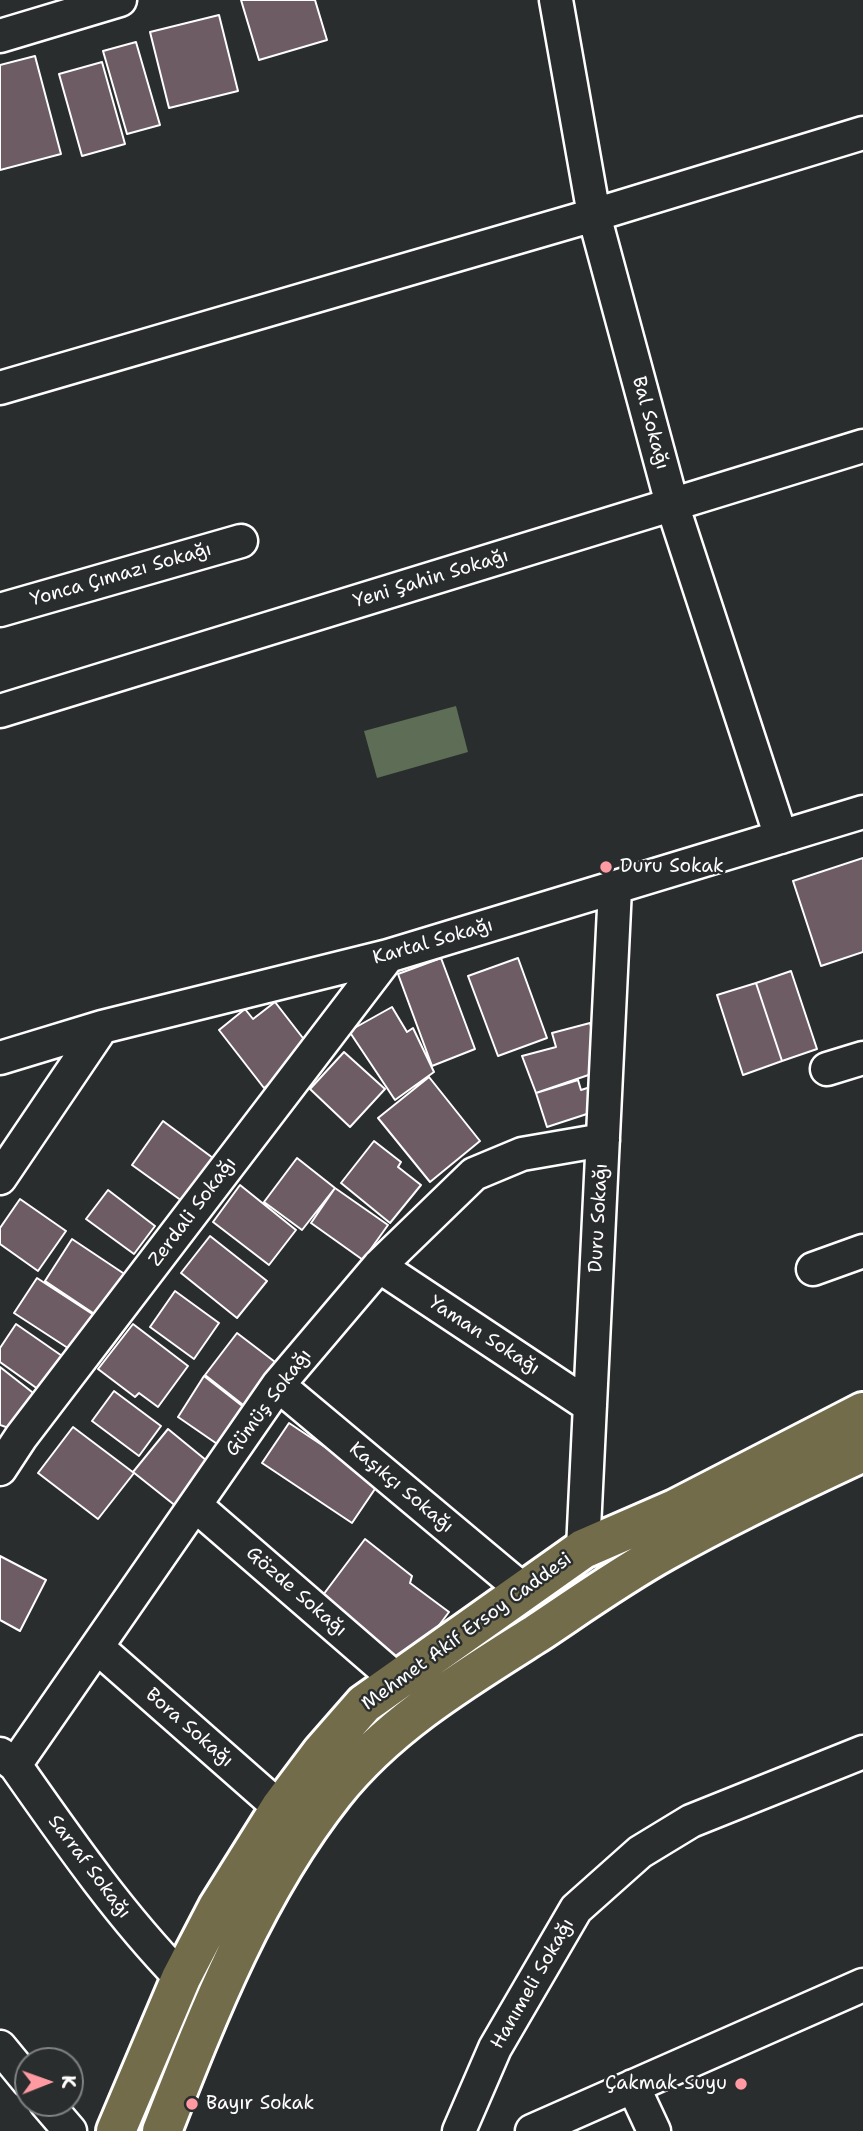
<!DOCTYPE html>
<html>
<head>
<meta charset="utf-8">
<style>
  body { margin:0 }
  #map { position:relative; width:863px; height:2131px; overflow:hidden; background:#2a2d2e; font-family:"Shantell Sans",sans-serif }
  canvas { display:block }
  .north { position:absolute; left:14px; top:2047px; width:70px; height:70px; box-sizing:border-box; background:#2a2d2e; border:2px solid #7f8182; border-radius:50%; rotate:89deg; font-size:19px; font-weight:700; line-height:28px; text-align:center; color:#fff }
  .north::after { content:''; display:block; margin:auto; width:24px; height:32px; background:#ff9aa2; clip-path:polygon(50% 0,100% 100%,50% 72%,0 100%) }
</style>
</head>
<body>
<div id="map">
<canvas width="863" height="2131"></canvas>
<div class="north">K</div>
</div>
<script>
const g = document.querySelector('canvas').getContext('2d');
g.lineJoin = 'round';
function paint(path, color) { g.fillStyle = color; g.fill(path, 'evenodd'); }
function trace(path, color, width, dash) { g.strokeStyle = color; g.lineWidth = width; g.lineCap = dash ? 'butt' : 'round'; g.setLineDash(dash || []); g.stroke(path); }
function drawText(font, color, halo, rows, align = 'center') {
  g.font = font + ' "Shantell Sans",sans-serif'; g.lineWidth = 5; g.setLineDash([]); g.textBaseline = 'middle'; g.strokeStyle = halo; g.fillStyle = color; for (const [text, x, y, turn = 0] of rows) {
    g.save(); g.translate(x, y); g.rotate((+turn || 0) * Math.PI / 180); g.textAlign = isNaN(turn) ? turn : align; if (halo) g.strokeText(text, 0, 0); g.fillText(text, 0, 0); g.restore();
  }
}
paint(new Path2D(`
  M456,706L468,752L377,778L364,731Z`), '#5e6d55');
const building = new Path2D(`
  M241,0H315L327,40L259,60Z
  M219,15L238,91L169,108L150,32Z
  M136,42L160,125L127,134L103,51Z
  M35,56L61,154L0,170V65Z
  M102,62L125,144L82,156L59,74Z
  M863,858V952L821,966L793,881Z
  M441,958L475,1049L432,1066L398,974Z
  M518,958L547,1038L498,1056L468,976Z
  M791,971L817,1049L782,1061L756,983Z
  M756,983L782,1061L743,1075L717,995Z
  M275,1002L313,1051L264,1088L219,1030L245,1009L253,1019Z
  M392,1007L407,1032L413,1028L434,1072L395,1100L349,1031Z
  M590,1023L603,1070L536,1093L522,1056L556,1047L552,1033Z
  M344,1052L385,1089L350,1127L310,1089Z
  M429,1077L480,1141L430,1182L378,1118Z
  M578,1080L581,1090L600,1084L593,1112L547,1127L536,1093Z
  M163,1121L213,1158L182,1201L132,1165Z
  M374,1141L401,1162L398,1167L421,1185L390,1223L341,1183Z
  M297,1158L335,1188L302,1230L264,1202Z
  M240,1185L296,1230L269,1265L213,1222Z
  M335,1188L388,1225L363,1260L311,1223Z
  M108,1190L155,1226L134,1254L86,1219Z
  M20,1199L66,1231L38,1271L0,1244V1228Z
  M210,1236L267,1281L237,1318L181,1273Z
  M72,1239L126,1275L99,1317L45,1281Z
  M37,1278L97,1317L74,1352L14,1313Z
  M175,1291L219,1323L194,1359L150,1327Z
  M16,1324L65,1358L42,1392L0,1362V1348Z
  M133,1324L188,1366L158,1407L139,1393L135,1397L98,1369Z
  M237,1333L279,1365L247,1408L205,1375Z
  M0,1367L41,1399L20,1432L0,1425Z
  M204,1376L250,1412L223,1448L178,1417Z
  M114,1391L161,1426L139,1456L92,1421Z
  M289,1423L379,1483L352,1523L262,1463Z
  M73,1427L134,1473L98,1519L38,1473Z
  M168,1429L212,1465L177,1507L133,1472Z
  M365,1539L412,1576L410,1583L449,1612L408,1667L314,1607Z
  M0,1556L46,1580L20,1631L0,1620Z`);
paint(building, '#6d5c64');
trace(building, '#fff', 2);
const minor = new Path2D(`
  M556,0L594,215L672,504L781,837
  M0,36L120,0
  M0,388L594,215L863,133
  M0,610L241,541
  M0,711L863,446
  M0,1058L102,1027L388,956L863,812
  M827,1069L863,1058
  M0,1178L102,1027
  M379,1266L590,1406
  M813,1269L863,1251
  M278,1385L523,1590
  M0,1469L21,1437L388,956
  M195,1505L396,1679
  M583,1549L615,888
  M97,1647L280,1808
  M0,1754L15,1765C67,1839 118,1913 181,1978
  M15,1765L278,1385L379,1266L474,1174L522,1154L603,1140
  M0,2047L28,2081
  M633,2086L654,2131
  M46,2103L70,2131
  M459,2131L495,2048L576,1909L640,1852L691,1821L863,1752
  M532,2131L863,1985`);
const major = new Path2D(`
  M116,2131L181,1978L218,1907L280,1808L322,1752L364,1704L583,1549L675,1509L863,1412
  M162,2131C208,2014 255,1893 334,1793C388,1725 463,1680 536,1634C578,1606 620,1576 665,1551C729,1515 796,1483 863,1452`);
trace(minor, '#fff', 37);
trace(major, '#fff', 44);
trace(minor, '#2a2d2e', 32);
trace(major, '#726c4b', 38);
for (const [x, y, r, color] of [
  [606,867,7,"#ff9aa2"],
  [741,2084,7,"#ff9aa2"],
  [192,2104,7,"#ff9aa2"]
]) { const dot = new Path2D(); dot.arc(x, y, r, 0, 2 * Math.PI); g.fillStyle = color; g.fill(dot); trace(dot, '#2a2d2e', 2.5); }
drawText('19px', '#fff', '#2a2d2e', [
  ["Bal Sokağı",650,423,75],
  ["Yonca Çımazı Sokağı",121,575,-16],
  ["Yeni Şahin Sokağı",431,579,-17],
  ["Kartal Sokağı",433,942,-16],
  ["Zerdali Sokağı",193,1212,-53],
  ["Duru Sokağı",599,1218,-87],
  ["Yaman Sokağı",484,1336,33],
  ["Gümüş Sokağı",269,1403,-53],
  ["Kaşıkçı Sokağı",401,1488,40],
  ["Gözde Sokağı",296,1592,41],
  ["Mehmet Akif Ersoy Caddesi",467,1632,-36],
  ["Bora Sokağı",189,1728,41],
  ["Sarraf Sokağı",89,1867,53],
  ["Hanımeli Sokağı",533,1984,-60]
]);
drawText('19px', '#fff', '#2a2d2e', [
  ["Duru Sokak",620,867],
  ["Çakmak Suyu",727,2084,"right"],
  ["Bayır Sokak",206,2104]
], 'left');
</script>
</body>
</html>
